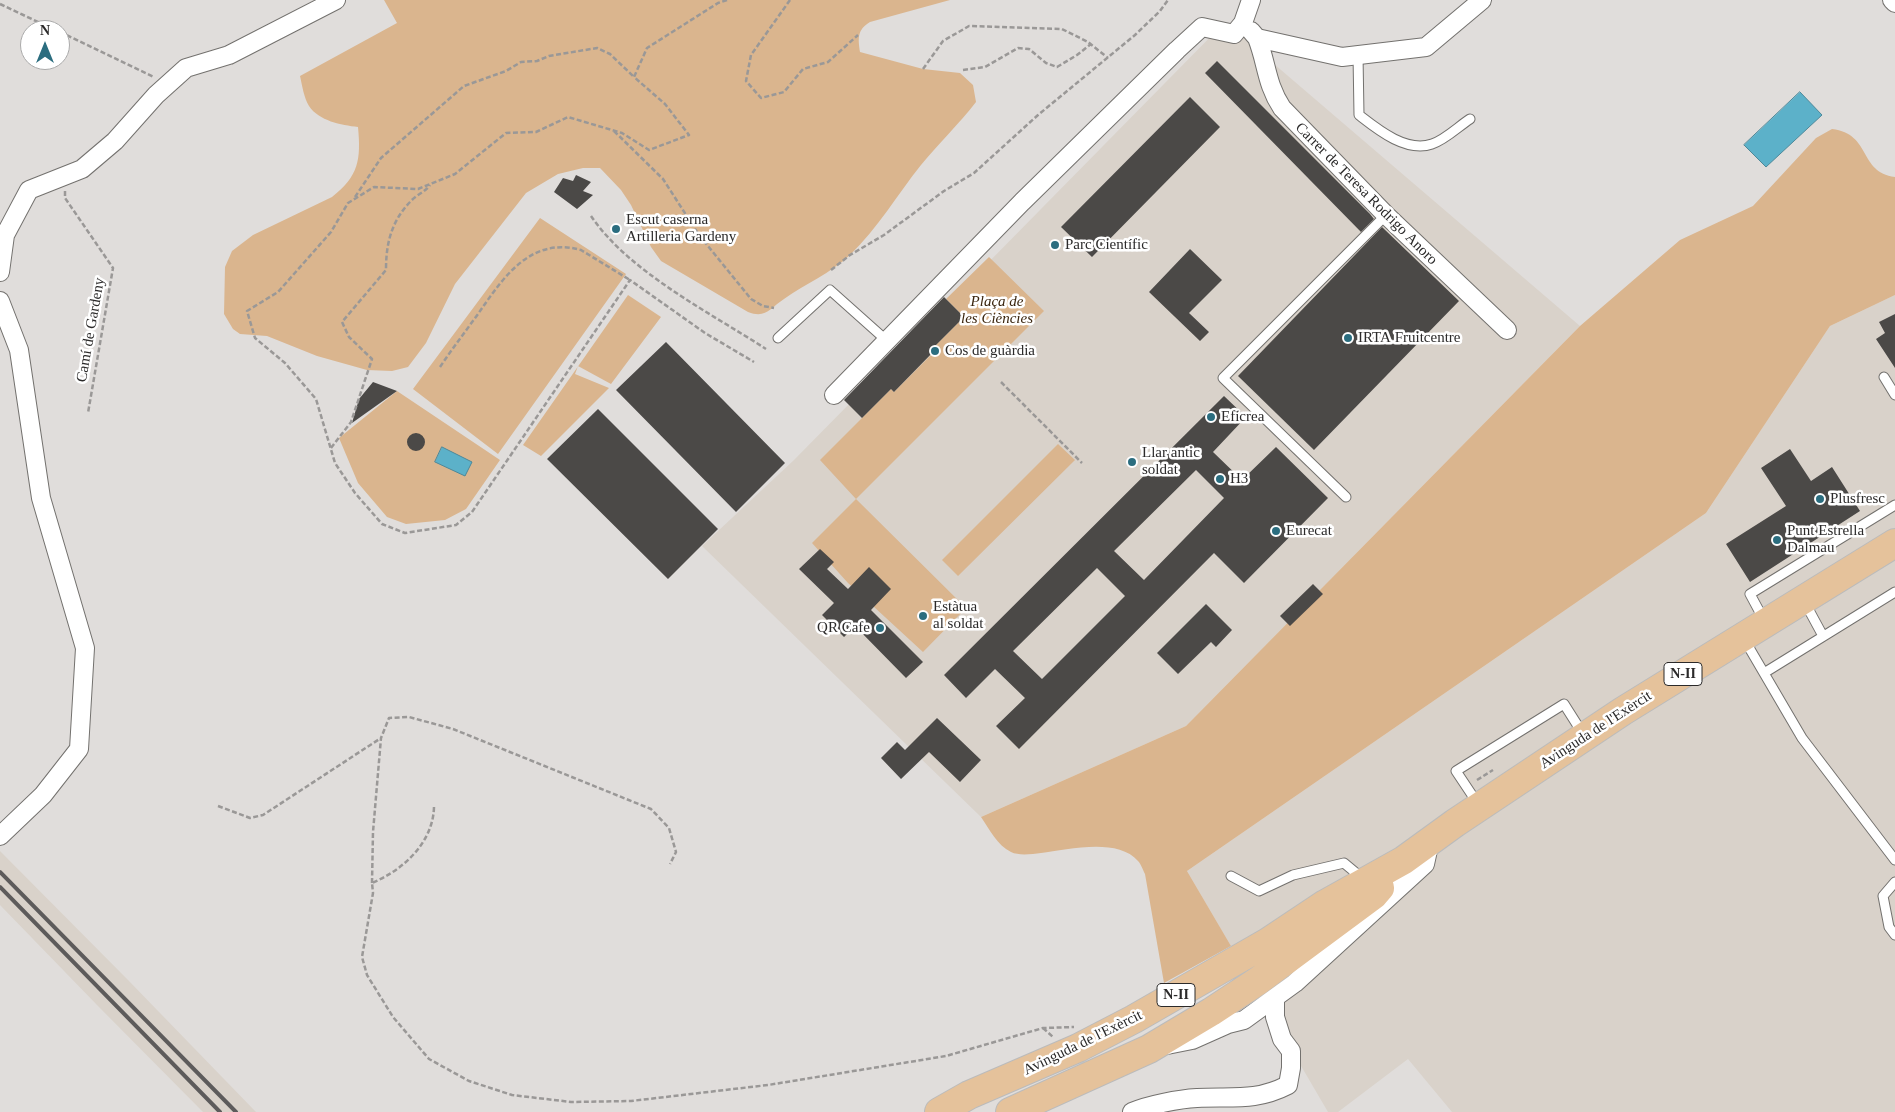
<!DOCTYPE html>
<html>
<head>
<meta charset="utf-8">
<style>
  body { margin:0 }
  #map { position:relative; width:1895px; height:1112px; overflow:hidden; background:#e0dddb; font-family:"Times New Roman",serif }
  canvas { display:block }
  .north { position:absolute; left:20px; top:20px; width:50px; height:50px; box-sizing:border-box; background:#fff; border:1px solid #aaa; border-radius:50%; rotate:0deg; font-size:14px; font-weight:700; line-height:20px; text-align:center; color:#2b2a2a }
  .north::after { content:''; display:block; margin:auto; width:18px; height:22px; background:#2b6d7f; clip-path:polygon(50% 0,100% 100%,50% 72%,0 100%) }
</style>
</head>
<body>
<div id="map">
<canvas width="1895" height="1112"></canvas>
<div class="north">N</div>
</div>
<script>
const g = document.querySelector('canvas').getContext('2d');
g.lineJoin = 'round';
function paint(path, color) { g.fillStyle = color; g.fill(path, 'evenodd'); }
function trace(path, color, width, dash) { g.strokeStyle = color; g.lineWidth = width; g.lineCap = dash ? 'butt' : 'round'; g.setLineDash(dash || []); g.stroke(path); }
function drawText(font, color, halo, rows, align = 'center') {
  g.font = font + ' "Times New Roman",serif'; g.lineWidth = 5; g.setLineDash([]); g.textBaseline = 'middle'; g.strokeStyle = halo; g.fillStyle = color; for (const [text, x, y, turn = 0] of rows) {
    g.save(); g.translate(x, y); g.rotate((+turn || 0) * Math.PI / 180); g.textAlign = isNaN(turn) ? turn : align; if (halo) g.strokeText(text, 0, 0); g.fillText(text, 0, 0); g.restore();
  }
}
paint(new Path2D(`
  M1225,22L1580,326L1186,726L981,817L702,546L794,460Z
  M1895,295V1112H1452L1408,1059L1338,1112H1328L1187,871L1706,513L1830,326Z
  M0,851L128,980L256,1112H203L97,1005L0,905Z`), '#d9d2ca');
paint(new Path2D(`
  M384,0H950L870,22C857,30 858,38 860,52L923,69L960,73L973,85L976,102C959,124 938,144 921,165C897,195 878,228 850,255C831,273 805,284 784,299C770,308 766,319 748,312L661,261L651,247L631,205L621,190L600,168H583L558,174L526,193L455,284L426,343L408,367L392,371L367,370L317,356L267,336L240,334L233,329L224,314L225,267L232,251L253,235L332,197C359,176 361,159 358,127C341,125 319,121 309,106C304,98 302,85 300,76L397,23Z
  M1832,129C1872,134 1858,172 1895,177V295L1830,326L1706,513L1187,871L1231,946L1164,983L1145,874C1143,870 1141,864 1138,861C1117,837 1067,850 1041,853C1032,854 1019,856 1011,852C997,845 990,830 981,817L1186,726L1580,326L1680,240L1753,206L1816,138Z
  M540,218L626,274L498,454L413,389Z
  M989,257L1044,311L856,499L966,608L923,652L848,583L812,543L856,499L820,460L891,389L894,392L935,351L937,348L935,346L964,317L946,299Z
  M628,295L661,317L611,384L578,366L575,374L609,388L541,456L523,445Z
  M397,391L500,460L466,509L445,520L406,524L387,517L358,483L339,438Z
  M1058,444L1075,460L958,576L942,560Z`), '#dab58e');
const water = new Path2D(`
  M1800,92L1822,115L1766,167L1744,145Z
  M442,447L472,462L465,476L435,462Z`);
paint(water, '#5cb1c9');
trace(water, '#4d8899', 1);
paint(new Path2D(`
  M1217,61L1370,214L1374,219L1361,232L1205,73Z
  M1190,97L1220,127L1092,257L1061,227Z
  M576,175L591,182L583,191L593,195L577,209L554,192L563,178L573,181Z
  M1382,227L1459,301L1314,450L1238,376Z
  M1190,249L1222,280L1189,313L1209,332L1200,341L1149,292Z
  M944,297L964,317L935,346L937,348L894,392L891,389L862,418L844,400Z
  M1895,314V368L1876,339L1885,333L1879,322Z
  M666,342L785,463L736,512L616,390Z
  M373,382L397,391L352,423L359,399Z
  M1224,396L1246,417L1213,452L1242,480L1276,447L1328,498L1244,583L1214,553L1019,749L996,726L1025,698L995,669L966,698L944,675ZM1196,470L1224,498L1144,580L1114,551ZM1097,568L1125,596L1042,679L1013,651Z
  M598,409L718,529L668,579L547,459Z
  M407 442a9 9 0 1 1 18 0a9 9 0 1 1-18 0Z
  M1790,449L1811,481L1832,467L1860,511L1750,582L1726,544L1786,506L1761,468Z
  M820,549L834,562L827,569L848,589L869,567L891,589L871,610L923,662L906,678L855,626L844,637L822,615L834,603L799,569Z
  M1313,584L1323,594L1290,626L1280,616Z
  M1206,604L1232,630L1216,647L1211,642L1178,674L1157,653Z
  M937,718L981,760L960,782L929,752L901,779L881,758L897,742L905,750Z`), '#4b4947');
const service = new Path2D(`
  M1358,55L1359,115C1377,129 1406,153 1432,144C1445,140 1459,126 1470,119
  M778,338L830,290L886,340
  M1884,377L1895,395
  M1346,497L1223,378L1386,215
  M1804,601L1823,636
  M1764,620L1750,594L1895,505
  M1744,639L1802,738L1895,860
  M1764,673L1895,592
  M1478,804L1456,771L1564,704L1583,734
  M1231,876L1259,891L1293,875L1344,863L1362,878
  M1895,882L1883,896L1889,927L1895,935`);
const minor = new Path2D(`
  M1892,0L1895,3
  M1251,31L1257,38L1342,57L1426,47L1482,0
  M1257,38C1267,63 1266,84 1282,108L1386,215L1507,330
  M0,272L5,235L29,190L82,169L115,141L156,95L186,68L229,55L336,0
  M0,301L19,350L41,498L85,648L79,749L43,795L0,836
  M834,395L1022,202L1177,50L1202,27L1234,34L1243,23L1251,0
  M1167,1045L1192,1040L1228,1024L1244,1020L1295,983L1425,864L1430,841
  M1132,1112C1148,1105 1179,1099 1197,1098C1231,1096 1255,1102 1288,1085L1291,1068V1051L1282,1039L1275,1017V998`);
const primary = new Path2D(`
  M939,1112L969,1095L1078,1048L1134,1019L1268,942L1325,904L1404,860L1455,823L1623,711L1895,543
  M1010,1112L1149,1049L1211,1012L1258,981L1374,895L1380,888`);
trace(service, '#73716e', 11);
trace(minor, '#73716e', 20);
trace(primary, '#bbb', 30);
trace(new Path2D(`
  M727,0L718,3L647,48L634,77L665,104L689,135L649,150L622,133L568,117L536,132L506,133L455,174L418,189L374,187L348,203L331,232L278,292L247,311L255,338L285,363L316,399L335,463L355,493L382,524L405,533L456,525L472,512L630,280L705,333L754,362
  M790,0L751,55L746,81L761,98L784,92L803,69L828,62L858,35
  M0,4L55,30
  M60,32L154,77
  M923,69L943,41L969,26L1062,29L1088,42L1108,58
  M963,70L985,67L1018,48L1029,49L1046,63L1057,67L1077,55L1091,44
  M614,131L663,179L699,235L751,299L763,306L774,308
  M65,191V198L113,268L88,413
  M355,197L381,158L464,86L506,71L521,62L537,61L549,56L597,48L610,54L634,77
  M591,216C629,272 709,312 766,349
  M831,270L850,255L884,235L944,191L974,173L1038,115L1135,35L1160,11L1168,0
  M440,367C452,349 465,332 478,314C503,278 530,236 581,250L630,280
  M1001,382L1082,463
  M331,448L351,422L372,359L349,337L342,322L386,270C386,244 391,222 410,202C416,195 425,192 430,185
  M1477,780L1493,770
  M218,806L250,818L263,815L381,738
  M434,807C433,843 403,870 372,883L373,893L362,957L367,975L393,1017L429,1059L469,1081L512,1095L571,1102L631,1101L768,1085L946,1056L1043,1028L1074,1027
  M372,883L373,832L381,738L389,718L409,717L453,729L651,809L669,828L676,852L670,864
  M1043,1028L1053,1037`), '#9a9897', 2.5, [5, 2.5]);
trace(service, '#fff', 9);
trace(minor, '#fff', 18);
trace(primary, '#e5c29b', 28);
trace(new Path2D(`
  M0,872L236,1112
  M0,887L220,1112`), '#5d5b5b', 4);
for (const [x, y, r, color] of [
  [616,229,5,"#2b6d7f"],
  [1055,245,5,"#2b6d7f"],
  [1348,338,5,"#2b6d7f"],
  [935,351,5,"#2b6d7f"],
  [1211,417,5,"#2b6d7f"],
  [1132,462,5,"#2b6d7f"],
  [1220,479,5,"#2b6d7f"],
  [1820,499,5,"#2b6d7f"],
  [1276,531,5,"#2b6d7f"],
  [1777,540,5,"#2b6d7f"],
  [923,616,5,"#2b6d7f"],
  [880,628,5,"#2b6d7f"]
]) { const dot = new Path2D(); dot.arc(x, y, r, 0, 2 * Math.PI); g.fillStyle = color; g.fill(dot); trace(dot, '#fff', 2); }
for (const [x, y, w] of [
  [1683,674,38],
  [1176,995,38]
]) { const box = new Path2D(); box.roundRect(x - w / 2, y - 11.5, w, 23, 4); g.fillStyle = '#fff'; g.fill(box); trace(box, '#2b2a2a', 1); }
drawText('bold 14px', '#2b2a2a', null, [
  ["N-II",1683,674],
  ["N-II",1176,995]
]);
drawText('15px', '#2b2a2a', '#fff', [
  ["Carrer de Teresa Rodrigo Anoro",1366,194,45],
  ["Camí de Gardeny",91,330,-80],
  ["Avinguda de l'Exèrcit",1596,730,-33],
  ["Avinguda de l'Exèrcit",1083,1043,-26]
]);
drawText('15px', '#2b2a2a', '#fff', [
  ["Escut caserna",626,220],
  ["Artilleria Gardeny",626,237],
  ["Parc Científic",1065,245],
  ["IRTA Fruitcentre",1358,338],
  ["Cos de guàrdia",945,351],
  ["Eficrea",1221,417],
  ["Llar antic",1142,453],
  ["soldat",1142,470],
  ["H3",1230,479],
  ["Plusfresc",1830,499],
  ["Eurecat",1286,531],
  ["Punt Estrella",1787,531],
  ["Dalmau",1787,548],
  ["Estàtua",933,607],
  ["al soldat",933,624],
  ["QR Cafe",870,628,"right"]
], 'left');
drawText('italic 15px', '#3a250e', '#fff', [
  ["Plaça de",997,302],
  ["les Ciències",997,319]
]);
</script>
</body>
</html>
